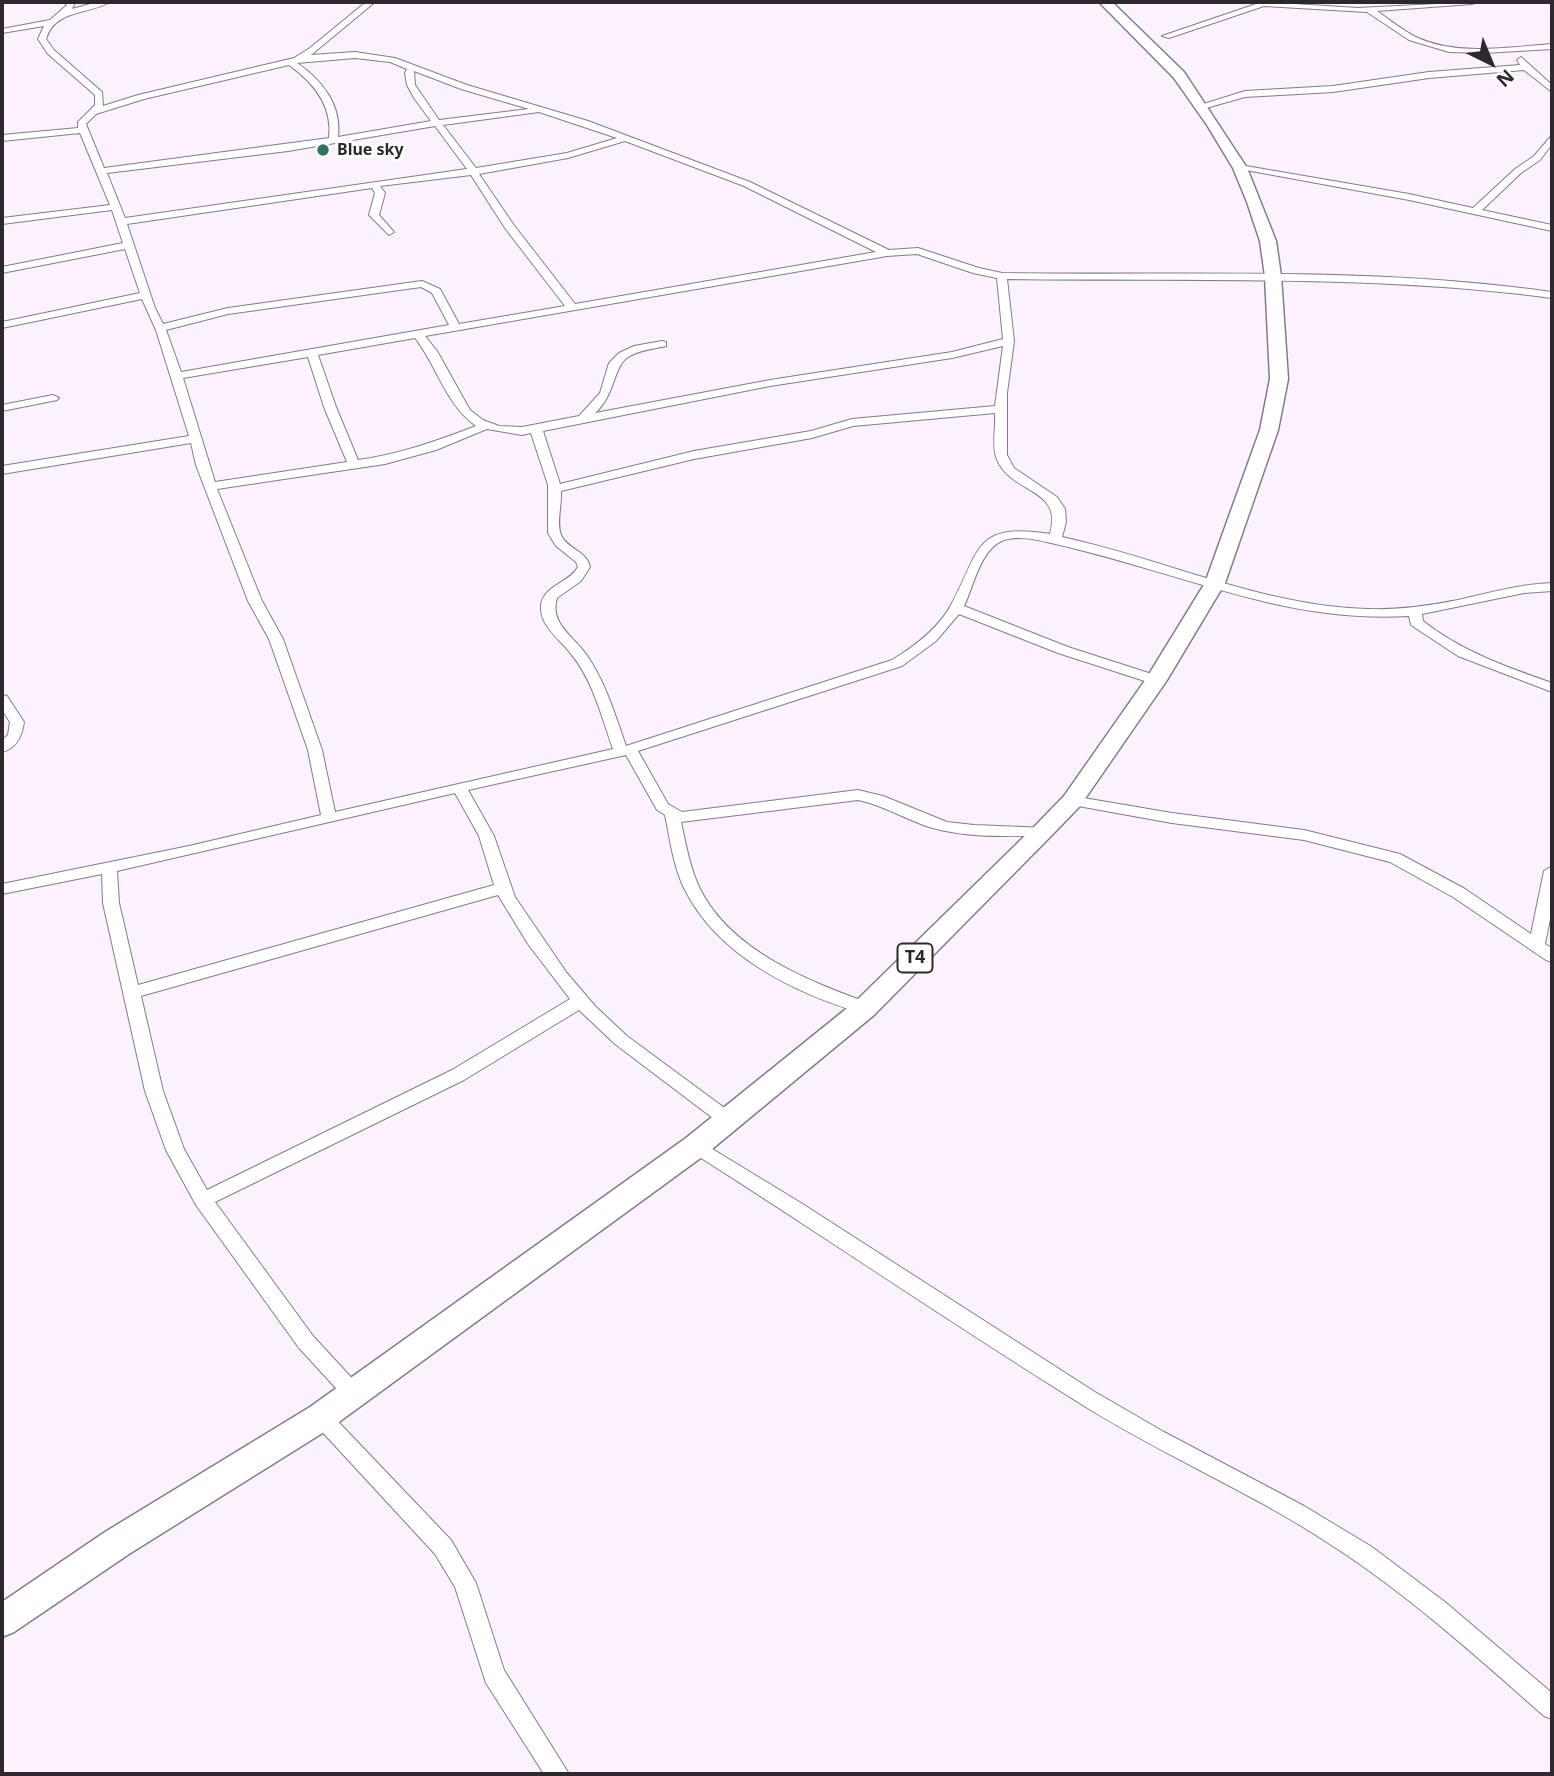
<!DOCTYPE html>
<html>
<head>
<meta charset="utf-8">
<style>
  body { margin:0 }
  #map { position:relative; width:1554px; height:1776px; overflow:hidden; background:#fcf1fe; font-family:"Noto Sans",sans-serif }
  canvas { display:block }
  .frame { position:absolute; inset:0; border:4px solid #2d282e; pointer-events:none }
  .north { position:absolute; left:1456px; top:28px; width:70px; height:70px; -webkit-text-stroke:5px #fff; paint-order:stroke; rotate:137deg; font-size:19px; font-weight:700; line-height:28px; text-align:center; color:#2d282e }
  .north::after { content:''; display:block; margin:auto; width:24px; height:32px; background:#2d282e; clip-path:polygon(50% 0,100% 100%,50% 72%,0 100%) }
</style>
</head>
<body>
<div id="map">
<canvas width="1554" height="1776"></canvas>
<div class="frame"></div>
<div class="north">N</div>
</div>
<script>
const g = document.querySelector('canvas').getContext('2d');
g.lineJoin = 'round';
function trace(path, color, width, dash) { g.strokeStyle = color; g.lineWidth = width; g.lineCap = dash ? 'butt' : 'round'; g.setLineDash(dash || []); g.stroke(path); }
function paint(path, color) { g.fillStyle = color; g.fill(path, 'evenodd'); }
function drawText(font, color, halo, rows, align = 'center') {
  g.font = font + ' "Noto Sans",sans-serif'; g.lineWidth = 6; g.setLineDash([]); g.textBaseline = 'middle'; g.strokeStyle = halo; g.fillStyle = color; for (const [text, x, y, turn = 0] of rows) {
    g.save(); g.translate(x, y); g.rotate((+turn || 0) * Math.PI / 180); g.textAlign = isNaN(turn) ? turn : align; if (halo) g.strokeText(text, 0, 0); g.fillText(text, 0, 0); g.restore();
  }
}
const minor = new Path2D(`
  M64,2H75L72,9L98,2H110C88,15 55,9 46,39L54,50L102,92L103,106L138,95L294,58L310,48L366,2H375L311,55L355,52L395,58L467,85L588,121L750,182L889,250L918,248L979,268L1002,273C1186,276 1369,266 1552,292V298C1371,274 1190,282 1007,279L1014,341L1007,393V455L1014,468L1057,497L1065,509L1066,522L1062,537C1164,559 1262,606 1368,609C1398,610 1428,606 1458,600C1489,593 1520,584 1552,583V591L1524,593L1422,614L1423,621C1461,651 1506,667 1552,683V692L1458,656L1411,625L1409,616C1361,619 1313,613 1266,602C1194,585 1124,559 1051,543C1038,540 1019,535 1004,540C980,549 974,586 964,606L1068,647L1161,677L1163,680L1161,683H1151L1058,653L959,614L936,641L902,666L638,751L668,804L682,812L858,790L883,796L947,822L974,825L1048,828L1051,831L1043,836C1005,836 966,838 929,827C905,819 883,805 858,800L681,822C686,845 690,868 700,889C732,952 809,981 871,1004L873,1008L871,1012L865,1014C796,994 717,956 684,888C673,865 670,839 665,815L657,810L626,755L468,790L494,836L515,897L566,972L595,1006L627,1036L734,1115L737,1120L734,1125H722L615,1044L579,1010L464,1080L215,1202L313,1336L360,1387L363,1393L360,1399L353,1402L346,1399L299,1348L196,1205L166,1150L145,1091L103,903L102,874L2,894V884L189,846L321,815L308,750L269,639L248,601L196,465L191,443L2,474V466L189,436L156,330L142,299L2,328V322L140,293L125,249L2,273V267L123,243L112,210L2,224V218L110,205L80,133L2,141V135L78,128V122L95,105V95L48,54L38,39L44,26L2,33V29L50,20L67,5ZM355,58L390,62L407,69L405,73L407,85L414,98L431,121L338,137C342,105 322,80 297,63ZM289,65C314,83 333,106 329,138L104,168L86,124L96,114L144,99ZM414,71L461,89L529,109L439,120L415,85ZM539,112L617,138L567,153L476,168L443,125ZM435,126L467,169L125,218L107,173L288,151ZM625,141L744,186L876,252L575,304L513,224L479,174L568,158ZM471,175L505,228L565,306L459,324L440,289L422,281L228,308L163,324L155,308L127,224L372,188L375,193L369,215L389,235L394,232L379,215L385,193L380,186ZM917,254L973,273L997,278L1003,339L952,352L770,380L595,413C615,396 613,367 628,357C639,350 653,349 666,346V342L662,341L634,346L619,353L609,363L600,393L579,416L522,427L499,426L483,420L470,410L437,351L425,336L887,256ZM421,287L432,293L449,325L181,372L166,330L228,314ZM415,338C437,366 446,405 476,426C437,441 400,454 358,460L336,407L318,355ZM1003,346L995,406L852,419L811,431L694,451L560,484L543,431L770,386L952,358ZM308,357L324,407L347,462L215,482L183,378ZM995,413C996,426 992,445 996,457C1009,495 1064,486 1050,534C973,522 981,550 951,605C938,629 915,646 892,660L626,746C615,714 605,681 586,654C573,636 549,623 557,598L581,581L590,567C587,551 567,549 561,535C556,522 562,505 561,491L694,459L812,438L853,426ZM487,429L522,435L531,433L548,485V533L556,546L576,562L578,567C569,583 544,585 541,605C539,626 561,640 572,655C593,681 602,718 613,749L335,812L322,750L283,639L262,601L217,489L385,464L436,450ZM455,793L479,836L494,885L138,985L119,903L117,871ZM498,895L528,944L570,999L452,1070L207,1190L184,1149L163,1091L141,996Z
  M1262,2L1358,8L1476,2L1472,4L1377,11C1390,20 1403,31 1418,38C1458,56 1509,47 1552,44V49L1484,53L1449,52L1409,40L1367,12L1264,6L1169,38L1162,36Z
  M1521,57L1552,85V92L1524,70L1429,78L1333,92L1245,97L1199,110L1194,107L1245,91L1333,86L1429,72L1520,65L1517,60Z
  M1552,135V144L1540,160L1521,173L1482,210L1552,225V231L1409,200L1235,168L1240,165L1409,194L1473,208L1515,169L1534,156Z
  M53,395L59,398L57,400L2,411V405Z
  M2,695L7,696L24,722C22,736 17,748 2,752V740L8,735L10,722L2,710Z
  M1072,796L1172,813L1304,830L1400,854L1465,889L1531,934L1544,871L1552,866V909L1545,944L1552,948V962L1546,960L1453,897L1390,862L1304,840L1172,823L1067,804L1065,801L1067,798Z
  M696,1139L801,1203L1095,1392L1164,1432L1304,1506L1372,1547L1445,1602L1552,1693V1719L1544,1716C1474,1654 1404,1591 1325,1541C1247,1490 1160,1454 1081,1404C949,1322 821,1234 690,1151L687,1146L690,1141Z
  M321,1408L328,1411L451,1540L476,1583L504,1670L569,1774H544L486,1683L455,1587L435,1554L314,1423L311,1417L314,1411Z`);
const trunk = new Path2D(`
  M1099,2H1112L1184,72L1247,168L1276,241L1281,276L1288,379L1278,430L1225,583L1167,680L1080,806L1051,836L874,1015L706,1154L332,1427L129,1554L14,1632L2,1637V1602L105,1532L310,1407L686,1138L856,1001L1035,826L1064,796L1146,679L1205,583L1260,430L1270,379L1265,276L1260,241L1247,202L1233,168L1207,125L1174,78Z`);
trace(minor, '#867a89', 2);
trace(trunk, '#867a89', 3);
paint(minor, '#fff');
paint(trunk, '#fff');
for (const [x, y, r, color] of [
  [323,150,7,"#327363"]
]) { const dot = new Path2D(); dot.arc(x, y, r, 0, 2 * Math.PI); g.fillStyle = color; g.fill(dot); trace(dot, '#fff', 2.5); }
drawText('bold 16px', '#2d282e', '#fff', [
  ["Blue sky",337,150]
], 'left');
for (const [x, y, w] of [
  [915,958,35]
]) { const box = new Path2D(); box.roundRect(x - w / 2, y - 14.5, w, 29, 5); g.fillStyle = '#fff'; g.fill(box); trace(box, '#2d282e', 2); }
drawText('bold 18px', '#2d282e', null, [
  ["T4",915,958]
]);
</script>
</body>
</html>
